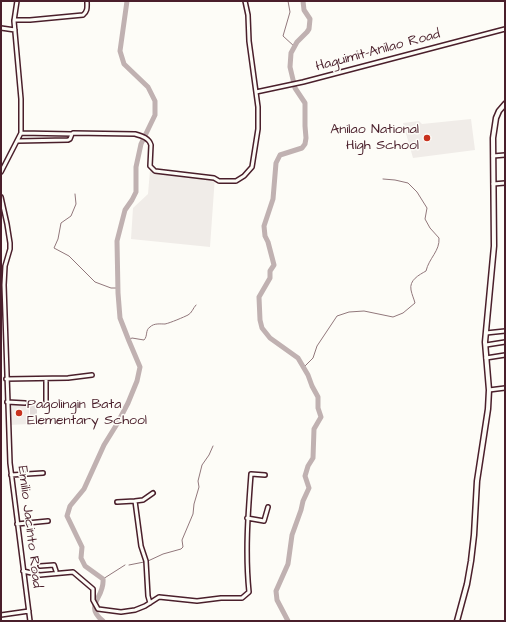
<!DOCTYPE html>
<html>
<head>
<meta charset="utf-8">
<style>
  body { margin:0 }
  #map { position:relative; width:506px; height:622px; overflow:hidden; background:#fdfcf7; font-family:"Architects Daughter",sans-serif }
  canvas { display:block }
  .frame { position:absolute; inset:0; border:2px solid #4a1f2b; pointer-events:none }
</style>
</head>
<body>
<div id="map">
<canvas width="506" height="622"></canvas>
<div class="frame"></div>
</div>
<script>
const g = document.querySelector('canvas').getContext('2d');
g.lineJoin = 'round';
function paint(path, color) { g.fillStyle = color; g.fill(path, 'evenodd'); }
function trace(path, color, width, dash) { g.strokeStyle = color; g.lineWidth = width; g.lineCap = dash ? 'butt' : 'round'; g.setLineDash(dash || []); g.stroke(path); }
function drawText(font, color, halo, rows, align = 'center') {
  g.font = font + ' "Architects Daughter",sans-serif'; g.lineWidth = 3; g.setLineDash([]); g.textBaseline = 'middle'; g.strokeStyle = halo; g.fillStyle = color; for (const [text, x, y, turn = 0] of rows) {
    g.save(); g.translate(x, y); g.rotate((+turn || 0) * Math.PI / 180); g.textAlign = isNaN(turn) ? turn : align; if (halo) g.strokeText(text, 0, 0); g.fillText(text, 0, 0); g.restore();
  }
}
paint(new Path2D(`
  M471,119L475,150L413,158L403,123L419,121L422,124Z
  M150,170L215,176L210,247L131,239L133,208L148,194Z
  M9,402L29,403V424L9,425Z`), '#f0ece8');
paint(new Path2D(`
  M30,404H37V420H30Z`), '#e3dcda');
trace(new Path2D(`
  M288,1L290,12L283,36L295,47
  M75,194L76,204L71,216L61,223L58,239L54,248L69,256L95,282L111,288H118
  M128,340L132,338L144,340C148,336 145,330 150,327C154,323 160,324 165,324C170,323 184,317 188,315C192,313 193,308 196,305
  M303,368L313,358L317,346L337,316L349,312L364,311L393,317L403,313L415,303C414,299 412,295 411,290C409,280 419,275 426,271C429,258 440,251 439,238L430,228L425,219L427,208L417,192L408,183L395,180L383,179
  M148,561L163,554L181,549L183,547L182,540L193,514L194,504L199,487L198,481L202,465L209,455L213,446
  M129,565L144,562
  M103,579L125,565`), '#91777b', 1);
trace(new Path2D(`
  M103,621C83,605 105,598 103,579L85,566L81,558L82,547L67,516L70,506L84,489L104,445L117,424L128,403L137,381L140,367L129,341L120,318L118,293L117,241L125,210L132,200L136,192V167L141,144L155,115V101L148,87L124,64L120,51L127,1
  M288,621L277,600L276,591L288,564L292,535L301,510L303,501L309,488L305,476L308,466L313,458L314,429L321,417L318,408V397L312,386L308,375L298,358L270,338L262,328L260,320L259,297L270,278V271L274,265L268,242L265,236L264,226L273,199L276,163L280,155L302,148L305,144L306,138L305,126V103L295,88L290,67L291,53L297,42L307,32L309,29L310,19L304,10L303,1`), '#c0b1b1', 5);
const minor = new Path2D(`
  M14,20H30L83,15C88,11 87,7 87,1
  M1,28L15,30
  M256,92L303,82L505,29
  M21,133L72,134
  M18,141L68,140L70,139L72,134L73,133L135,134C142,136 149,138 151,145L150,166L155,171L214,178L219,181H236L244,176L252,167L258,129V107L249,41L248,15L245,1
  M493,156L505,155
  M1,172L21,133V99L14,21L17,1
  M493,184L505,183
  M1,197L7,224L10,243V249L5,266L4,285L10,463L30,621
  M486,333L505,331
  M486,345L505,342
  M486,358L505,355
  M6,379L68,378L92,375
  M46,379V401
  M489,390L505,388
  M7,402L25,403
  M11,475L43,473
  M135,501L143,500L153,493
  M117,502L135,501L141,546L146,561L148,596L150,603
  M247,518L264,521L268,507
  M17,524L48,521
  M40,566L54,565L56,571
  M23,571L40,575L73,572L93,589V600L98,609L121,612L135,610L145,606L159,597L197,601L221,598H242L249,592C245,552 248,514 251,474L265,475
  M1,615L29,611`);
const tertiary = new Path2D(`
  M457,621L467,584L471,561L474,535L477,481L488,409L489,390L485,342L494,246L493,138L496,118L499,111L505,104`);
trace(minor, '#4a1f2b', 6);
trace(tertiary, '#4a1f2b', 7);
trace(minor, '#fdfcf7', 3);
trace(tertiary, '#fdfcf7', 4);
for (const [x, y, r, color] of [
  [427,138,4,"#c8321e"],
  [19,413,4,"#c8321e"]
]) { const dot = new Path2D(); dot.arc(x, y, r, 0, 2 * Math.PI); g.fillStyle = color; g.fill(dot); trace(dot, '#fdfcf7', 1.5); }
drawText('14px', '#4a1f2b', '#fdfcf7', [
  ["Haguimit-Anilao Road",378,51,-15],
  ["Emilio Jacinto Road",29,527,83]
]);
drawText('14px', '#4a1f2b', '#fdfcf7', [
  ["Anilao National",419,130],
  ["High School",419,146],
  ["Pagolingin Bata",27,405,"left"],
  ["Elementary School",27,421,"left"]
], 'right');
</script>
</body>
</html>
